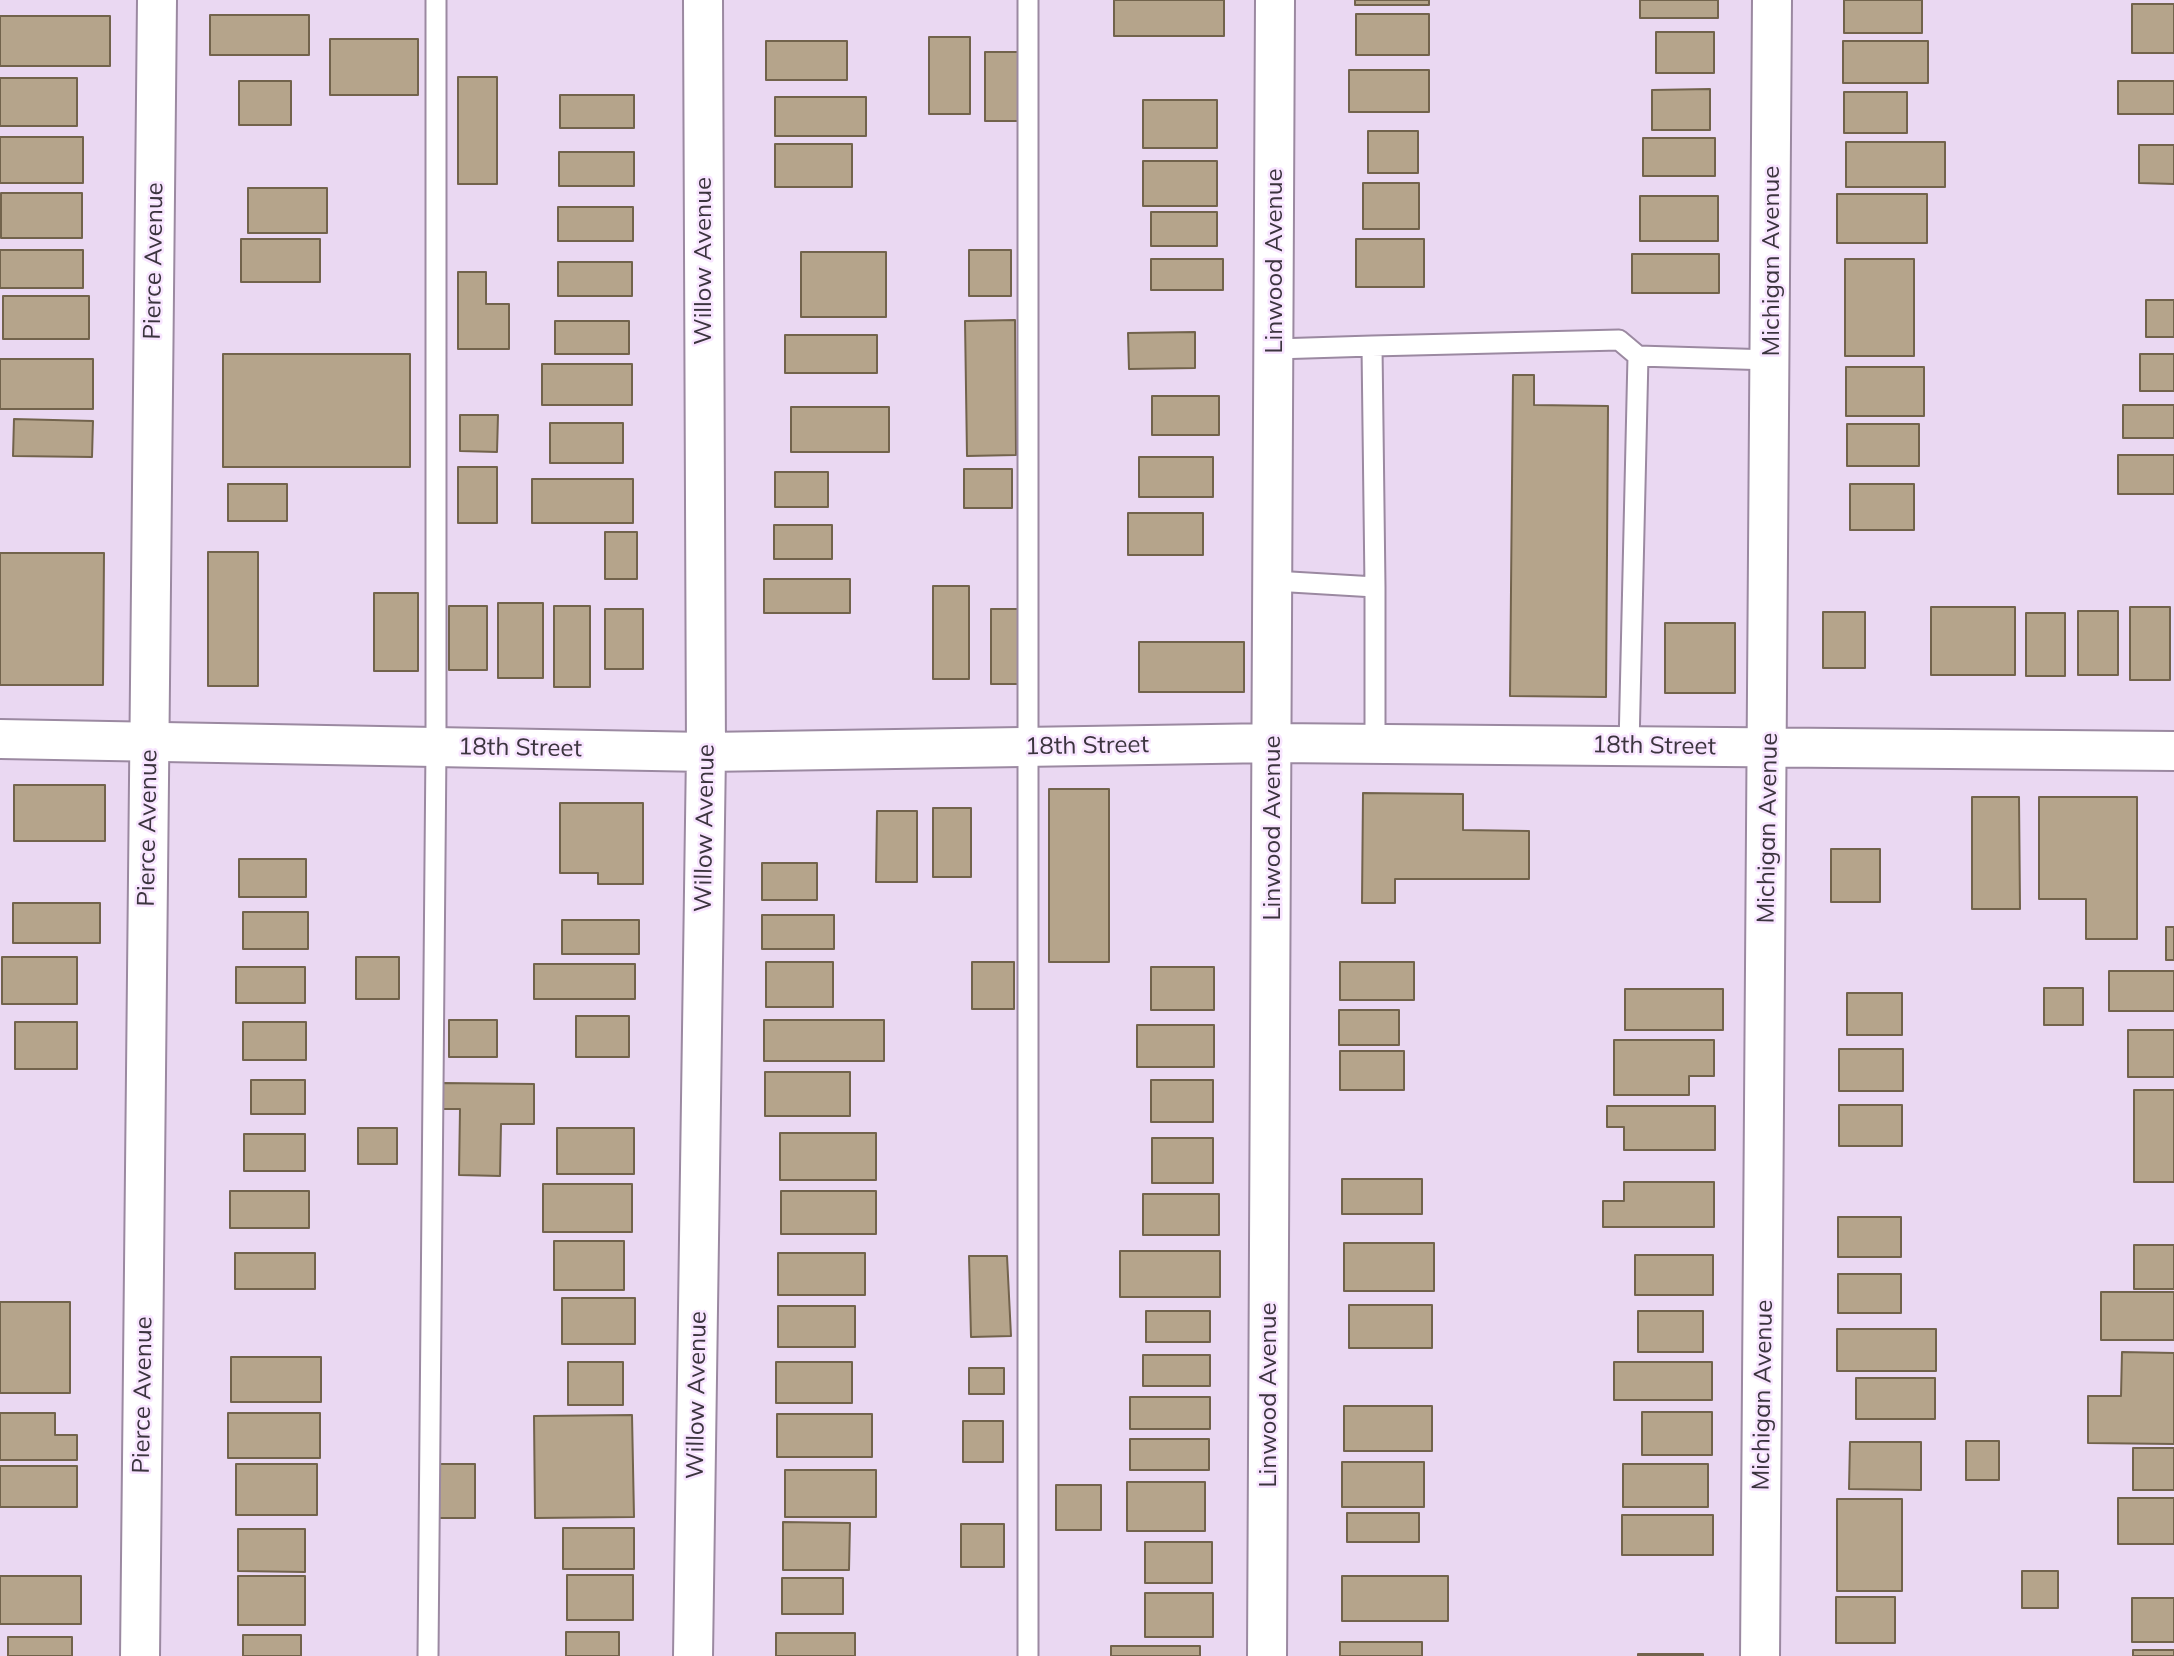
<!DOCTYPE html>
<html>
<head>
<meta charset="utf-8">
<style>
  body { margin:0 }
  canvas { display:block; background:#ead8f2 }
</style>
</head>
<body>
<canvas width="2174" height="1656"></canvas>
<script>
const g = document.querySelector('canvas').getContext('2d');
g.lineJoin = 'round';
function paint(path, color) { g.fillStyle = color; g.fill(path, 'evenodd'); }
function trace(path, color, width, dash) { g.strokeStyle = color; g.lineWidth = width; g.lineCap = dash ? 'butt' : 'round'; g.setLineDash(dash || []); g.stroke(path); }
function drawText(font, color, halo, rows, align = 'center') {
  g.font = font + ' Mulish,sans-serif'; g.lineWidth = 5; g.setLineDash([]); g.textBaseline = 'middle'; g.strokeStyle = halo; g.fillStyle = color; for (const [text, x, y, turn = 0] of rows) {
    g.save(); g.translate(x, y); g.rotate((+turn || 0) * Math.PI / 180); g.textAlign = isNaN(turn) ? turn : align; if (halo) g.strokeText(text, 0, 0); g.fillText(text, 0, 0); g.restore();
  }
}
const building = new Path2D(`
  M1114,0H1224V36H1114Z
  M1355,0H1429V5H1355Z
  M1640,0H1718V18H1640Z
  M1844,0H1922V33H1844Z
  M2132,4H2174V53H2132Z
  M1356,14H1429V55H1356Z
  M210,15H309V55H210Z
  M0,16H110V66H0Z
  M1656,32H1714V73H1656Z
  M929,37H970V114H929Z
  M330,39H418V95H330Z
  M766,41H847V80H766Z
  M1843,41H1928V83H1843Z
  M985,52H1021V121H985Z
  M1349,70H1429V112H1349Z
  M458,77H497V184H458Z
  M0,78H77V126H0Z
  M239,81H291V125H239Z
  M2118,81H2174V114H2118Z
  M1710,89V130H1652V90Z
  M1844,92H1907V133H1844Z
  M560,95H634V128H560Z
  M775,97H866V136H775Z
  M1143,100H1217V148H1143Z
  M1368,131H1418V173H1368Z
  M0,137H83V183H0Z
  M1643,138H1715V176H1643Z
  M1846,142H1945V187H1846Z
  M775,144H852V187H775Z
  M2139,145H2174V184L2139,183Z
  M559,152H634V186H559Z
  M1143,161H1217V206H1143Z
  M1363,183H1419V229H1363Z
  M248,188H327V233H248Z
  M1,193H82V238H1Z
  M1837,194H1927V243H1837Z
  M1640,196H1718V241H1640Z
  M558,207H633V241H558Z
  M1151,212H1217V246H1151Z
  M241,239H320V282H241Z
  M1356,239H1424V287H1356Z
  M0,250H83V288H0Z
  M969,250H1011V296H969Z
  M801,252H886V317H801Z
  M1632,254H1719V293H1632Z
  M1151,259H1223V290H1151Z
  M1845,259H1914V356H1845Z
  M558,262H632V296H558Z
  M458,272H486V304H509V349H458Z
  M3,296H89V339H3Z
  M2146,300H2174V337H2146Z
  M1015,320L1016,455L967,456L965,321Z
  M555,321H629V354H555Z
  M1195,332V368L1129,369L1128,333Z
  M785,335H877V373H785Z
  M223,354H410V467H223Z
  M2140,354H2174V391H2140Z
  M0,359H93V409H0Z
  M542,364H632V405H542Z
  M1846,367H1924V416H1846Z
  M1513,375H1534V405L1608,406L1606,697L1510,696Z
  M1152,396H1219V435H1152Z
  M2123,405H2174V438H2123Z
  M791,407H889V452H791Z
  M460,415H498L497,452L460,451Z
  M14,419L93,421L92,457L13,456Z
  M550,423H623V463H550Z
  M1847,424H1919V466H1847Z
  M2118,455H2174V494H2118Z
  M1139,457H1213V497H1139Z
  M458,467H497V523H458Z
  M964,469H1012V508H964Z
  M775,472H828V507H775Z
  M532,479H633V523H532Z
  M228,484H287V521H228Z
  M1850,484H1914V530H1850Z
  M1128,513H1203V555H1128Z
  M774,525H832V559H774Z
  M605,532H637V579H605Z
  M208,552H258V686H208Z
  M0,553H104L103,685H0Z
  M764,579H850V613H764Z
  M933,586H969V679H933Z
  M374,593H418V671H374Z
  M498,603H543V678H498Z
  M449,606H487V670H449Z
  M554,606H590V687H554Z
  M1931,607H2015V675H1931Z
  M2130,607H2170V680H2130Z
  M605,609H643V669H605Z
  M991,609H1025V684H991Z
  M2078,611H2118V675H2078Z
  M1823,612H1865V668H1823Z
  M2026,613H2065V676H2026Z
  M1665,623H1735V693H1665Z
  M1139,642H1244V692H1139Z
  M14,785H105V841H14Z
  M1049,789H1109V962H1049Z
  M1363,793L1463,794V830L1529,831V879H1395V903H1362Z
  M1972,797H2019L2020,909H1972Z
  M2039,797H2137V939H2086V899H2039Z
  M560,803H643V884H598V873H560Z
  M933,808H971V877H933Z
  M877,811H917V882H876Z
  M1831,849H1880V902H1831Z
  M239,859H306V897H239Z
  M762,863H817V900H762Z
  M13,903H100V943H13Z
  M243,912H308V949H243Z
  M762,915H834V949H762Z
  M562,920H639V954H562Z
  M2166,927H2174V960H2166Z
  M2,957H77V1004H2Z
  M356,957H399V999H356Z
  M766,962H833V1007H766Z
  M972,962H1014V1009H972Z
  M1340,962H1414V1000H1340Z
  M534,964H635V999H534Z
  M236,967H305V1003H236Z
  M1151,967H1214V1010H1151Z
  M2109,971H2174V1011H2109Z
  M2044,988H2083V1025H2044Z
  M1625,989H1723V1030H1625Z
  M1847,993H1902V1035H1847Z
  M1339,1010H1399V1045H1339Z
  M576,1016H629V1057H576Z
  M449,1020H497V1057H449Z
  M764,1020H884V1061H764Z
  M15,1022H77V1069H15Z
  M243,1022H306V1060H243Z
  M1137,1025H1214V1067H1137Z
  M2128,1030H2174V1077H2128Z
  M1614,1040H1714V1076H1689V1095H1614Z
  M1839,1049H1903V1091H1839Z
  M1340,1051H1404V1090H1340Z
  M765,1072H850V1116H765Z
  M251,1080H305V1114H251Z
  M1151,1080H1213V1122H1151Z
  M442,1083L534,1084V1124H501L500,1176L459,1175L460,1109H441Z
  M2134,1090H2174V1182H2134Z
  M1839,1105H1902V1146H1839Z
  M1607,1106H1715V1150H1624V1127H1607Z
  M358,1128H397V1164H358Z
  M557,1128H634V1174H557Z
  M780,1133H876V1180H780Z
  M244,1134H305V1171H244Z
  M1152,1138H1213V1183H1152Z
  M1342,1179H1422V1214H1342Z
  M1624,1182H1714V1227H1603V1201H1624Z
  M543,1184H632V1232H543Z
  M230,1191H309V1228H230Z
  M781,1191H876V1234H781Z
  M1143,1194H1219V1235H1143Z
  M1838,1217H1901V1257H1838Z
  M554,1241H624V1290H554Z
  M1344,1243H1434V1291H1344Z
  M2134,1245H2174V1289H2134Z
  M1120,1251H1220V1297H1120Z
  M235,1253H315V1289H235Z
  M778,1253H865V1295H778Z
  M1635,1255H1713V1295H1635Z
  M969,1256H1007L1011,1336L971,1337Z
  M1838,1274H1901V1313H1838Z
  M2101,1292H2174V1340H2101Z
  M562,1298H635V1344H562Z
  M0,1302H70V1393H0Z
  M1349,1305H1432V1348H1349Z
  M778,1306H855V1347H778Z
  M1146,1311H1210V1342H1146Z
  M1638,1311H1703V1352H1638Z
  M1837,1329H1936V1371H1837Z
  M2122,1352L2174,1353V1444L2088,1443V1396H2121Z
  M1143,1355H1210V1386H1143Z
  M231,1357H321V1402H231Z
  M568,1362H623V1405H568Z
  M776,1362H852V1403H776Z
  M1614,1362H1712V1400H1614Z
  M969,1368H1004V1394H969Z
  M1856,1378H1935V1419H1856Z
  M1130,1397H1210V1429H1130Z
  M1344,1406H1432V1451H1344Z
  M1642,1412H1712V1455H1642Z
  M0,1413H55V1435H77V1460H0Z
  M228,1413H320V1458H228Z
  M777,1414H872V1457H777Z
  M632,1415L634,1517L535,1518L534,1416Z
  M963,1421H1003V1462H963Z
  M1130,1439H1209V1470H1130Z
  M1966,1441H1999V1480H1966Z
  M1850,1442H1921V1490L1849,1489Z
  M2133,1448H2174V1490H2133Z
  M1342,1462H1424V1507H1342Z
  M236,1464H317V1515H236Z
  M435,1464H475V1518H435Z
  M1623,1464H1708V1507H1623Z
  M0,1466H77V1507H0Z
  M785,1470H876V1517H785Z
  M1127,1482H1205V1531H1127Z
  M1056,1485H1101V1530H1056Z
  M2118,1498H2174V1544H2118Z
  M1837,1499H1902V1591H1837Z
  M1347,1513H1419V1542H1347Z
  M1622,1515H1713V1555H1622Z
  M783,1522L850,1523L849,1570H783Z
  M961,1524H1004V1567H961Z
  M563,1528H634V1569H563Z
  M238,1529H305V1572L238,1571Z
  M1145,1542H1212V1583H1145Z
  M2022,1571H2058V1608H2022Z
  M567,1575H633V1620H567Z
  M0,1576H81V1624H0Z
  M238,1576H305V1625H238Z
  M1342,1576H1448V1621H1342Z
  M782,1578H843V1614H782Z
  M1145,1593H1213V1637H1145Z
  M1836,1597H1895V1643H1836Z
  M2132,1598H2174V1642H2132Z
  M566,1632H619V1656H566Z
  M776,1633H855V1656H776Z
  M243,1635H301V1656H243Z
  M8,1637H72V1656H8Z
  M1340,1642H1422V1656H1340Z
  M1111,1646H1200V1656H1111Z
  M2133,1650H2174V1656H2133Z
  M1638,1654H1703V1656H1638Z`);
paint(building, '#b5a48b');
trace(building, '#72634c', 2);
const service = new Path2D(`
  M1028,0V1656
  M1372,346L1619,340L1638,356L1629,746
  M1275,349L1372,346L1375,587
  M1638,356L1772,360
  M1274,581L1375,587V744
  M428,1656L436,746V0`);
const minor = new Path2D(`
  M0,739L706,752L1274,743L2174,751
  M693,1656L706,752L703,0
  M1267,1656L1275,0
  M1760,1656L1772,0`);
const tertiary = new Path2D(`
  M140,1656L157,0`);
trace(service, '#9b89a1', 23);
trace(minor, '#9b89a1', 42);
trace(tertiary, '#9b89a1', 42);
trace(service, '#fff', 19);
trace(minor, '#fff', 38);
trace(tertiary, '#fff', 38);
drawText('24px', '#3b343e', '#f8e5ff', [
  ["Pierce Avenue",154,261,-89],
  ["Willow Avenue",704,261,-90],
  ["Linwood Avenue",1275,261,-90],
  ["Michigan Avenue",1772,261,-90],
  ["18th Street",1087,746,-1],
  ["18th Street",1654,746,1],
  ["18th Street",520,748,1],
  ["Pierce Avenue",148,828,-89],
  ["Willow Avenue",705,828,-89],
  ["Linwood Avenue",1273,828,-90],
  ["Michigan Avenue",1768,828,-89],
  ["Pierce Avenue",143,1395,-89],
  ["Willow Avenue",697,1395,-89],
  ["Linwood Avenue",1269,1395,-90],
  ["Michigan Avenue",1763,1395,-89]
]);
</script>
</body>
</html>
